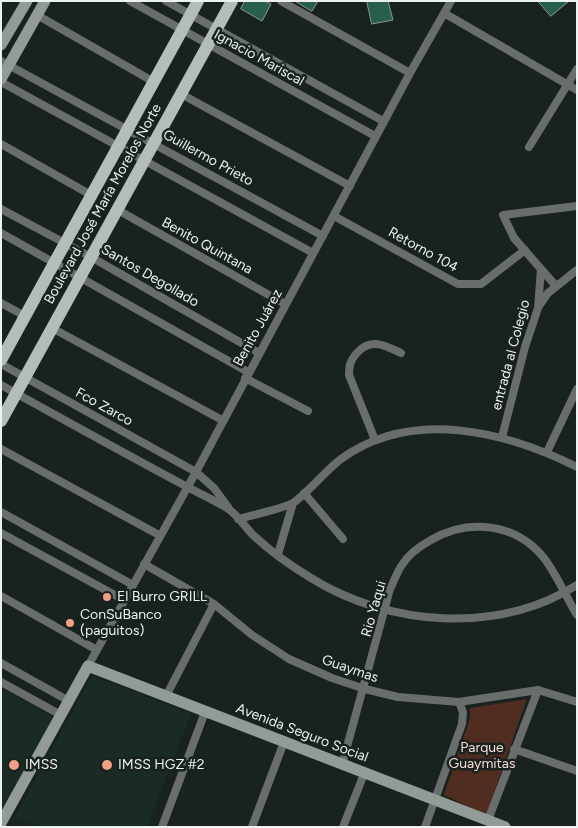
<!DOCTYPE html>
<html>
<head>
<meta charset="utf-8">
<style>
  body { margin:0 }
  #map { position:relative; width:578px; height:828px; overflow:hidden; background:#18221f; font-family:Figtree,sans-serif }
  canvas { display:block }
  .frame { position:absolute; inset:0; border:2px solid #ecf2f0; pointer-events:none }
</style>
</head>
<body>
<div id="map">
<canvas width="578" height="828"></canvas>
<div class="frame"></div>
</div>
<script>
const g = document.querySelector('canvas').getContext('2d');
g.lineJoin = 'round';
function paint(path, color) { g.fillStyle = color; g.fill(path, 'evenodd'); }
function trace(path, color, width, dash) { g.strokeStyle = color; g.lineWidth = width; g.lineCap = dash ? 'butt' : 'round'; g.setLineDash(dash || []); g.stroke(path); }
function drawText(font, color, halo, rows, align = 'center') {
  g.font = font + ' Figtree,sans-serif'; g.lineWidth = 5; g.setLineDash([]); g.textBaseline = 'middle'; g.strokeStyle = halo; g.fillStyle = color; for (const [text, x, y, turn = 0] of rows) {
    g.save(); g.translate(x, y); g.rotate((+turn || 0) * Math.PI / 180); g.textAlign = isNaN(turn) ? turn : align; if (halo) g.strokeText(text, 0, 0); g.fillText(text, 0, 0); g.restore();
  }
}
paint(new Path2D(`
  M92,676L191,714L147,827H43L15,817Z
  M1,688L54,718L1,811Z`), '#1a2b25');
paint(new Path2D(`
  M527,699L486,815L444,795L470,718V708Z`), '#502c21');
const building = new Path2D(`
  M245,1H265L271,4L262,21L241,9Z
  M295,1H318L312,11Z
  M367,1H388L393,20L372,24Z
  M538,1H569L551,16Z`);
paint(building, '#275e4e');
trace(building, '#8c9894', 1);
trace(new Path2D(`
  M130,1L375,136
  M166,1L383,121
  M281,1L410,73
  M444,13L577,90
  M37,15L154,82
  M1,61L323,236
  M1,82L313,253
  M181,94L350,186
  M1,144L91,195
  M529,147L577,69
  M1,209L91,257L259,353
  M116,209L285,304
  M334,216L458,284H481L525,250
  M1,233L248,372
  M541,269L556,286
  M1,303L25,316
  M539,306L548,293L577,270
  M52,328L222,420
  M1,364L196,472L214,488L228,507
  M245,378L308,411
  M1,385C61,418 120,451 180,483C196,492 212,499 227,508C237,514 245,527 253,535C270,551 291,566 311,578C388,626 498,635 577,585
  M502,437L525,347L538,308L541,269L514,238L503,215L577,206
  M375,440L349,375C349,366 350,361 356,354C370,337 384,345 401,353
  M1,449L159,535
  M547,452L577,389
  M304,493L343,539
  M1,512L133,585
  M238,519C252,515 282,509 293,503C307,494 326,470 341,459C412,408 505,431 577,467
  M1,533L124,600
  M278,554L293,503
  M144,564L214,604L252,635L289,659L332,678L365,689L398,697L459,702L538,690L577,702
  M1,596L97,650
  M1,663L69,701
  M88,666L196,472L410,73L451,1
  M1,682L61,715
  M166,696L214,604
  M514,749L577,771
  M342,765L390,589C394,581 397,572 402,565C408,555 420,546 431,540C468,518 516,523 544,558C557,575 566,597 577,615
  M488,820L538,690
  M162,827L205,712
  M252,827L284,742
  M343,827L364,774
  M425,827L462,724L463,712L459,702`), '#696e6c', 8);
trace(new Path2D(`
  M1,45L27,1
  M1,79L45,1
  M1,823L88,666L505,827`), '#939b98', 11);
trace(new Path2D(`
  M1,360L198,1
  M1,421L232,1`), '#b3beba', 12);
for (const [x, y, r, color] of [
  [107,597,5,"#f39f85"],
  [70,623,5,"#f39f85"],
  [14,765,6,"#f39f85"],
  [107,765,6,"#f39f85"]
]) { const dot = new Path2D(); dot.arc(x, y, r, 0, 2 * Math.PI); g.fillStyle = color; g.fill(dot); trace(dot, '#18221f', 2); }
drawText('14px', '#ecf2f0', '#18221f', [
  ["Ignacio Mariscal",259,58,29],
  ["Guillermo Prieto",208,158,29],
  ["Boulevard José María Morelos Norte",103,204,-61],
  ["Benito Quintana",207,246,29],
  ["Retorno 104",423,250,29],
  ["Santos Degollado",150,276,30],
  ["Benito Juárez",258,328,-61],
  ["entrada al Colegio",511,355,-75],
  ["Fco Zarco",104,407,29],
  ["Rio Yaqui",374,609,-74],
  ["Guaymas",350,669,19],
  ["Avenida Seguro Social",302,733,21]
]);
drawText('14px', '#ecf2f0', '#18221f', [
  ["El Burro GRILL",117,597],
  ["ConSuBanco",80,615],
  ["(paguitos)",80,631],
  ["IMSS",25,765],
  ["IMSS HGZ #2",118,765]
], 'left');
drawText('14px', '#fbdbd1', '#18221f', [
  ["Parque",482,748],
  ["Guaymitas",482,764]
]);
</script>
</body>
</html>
